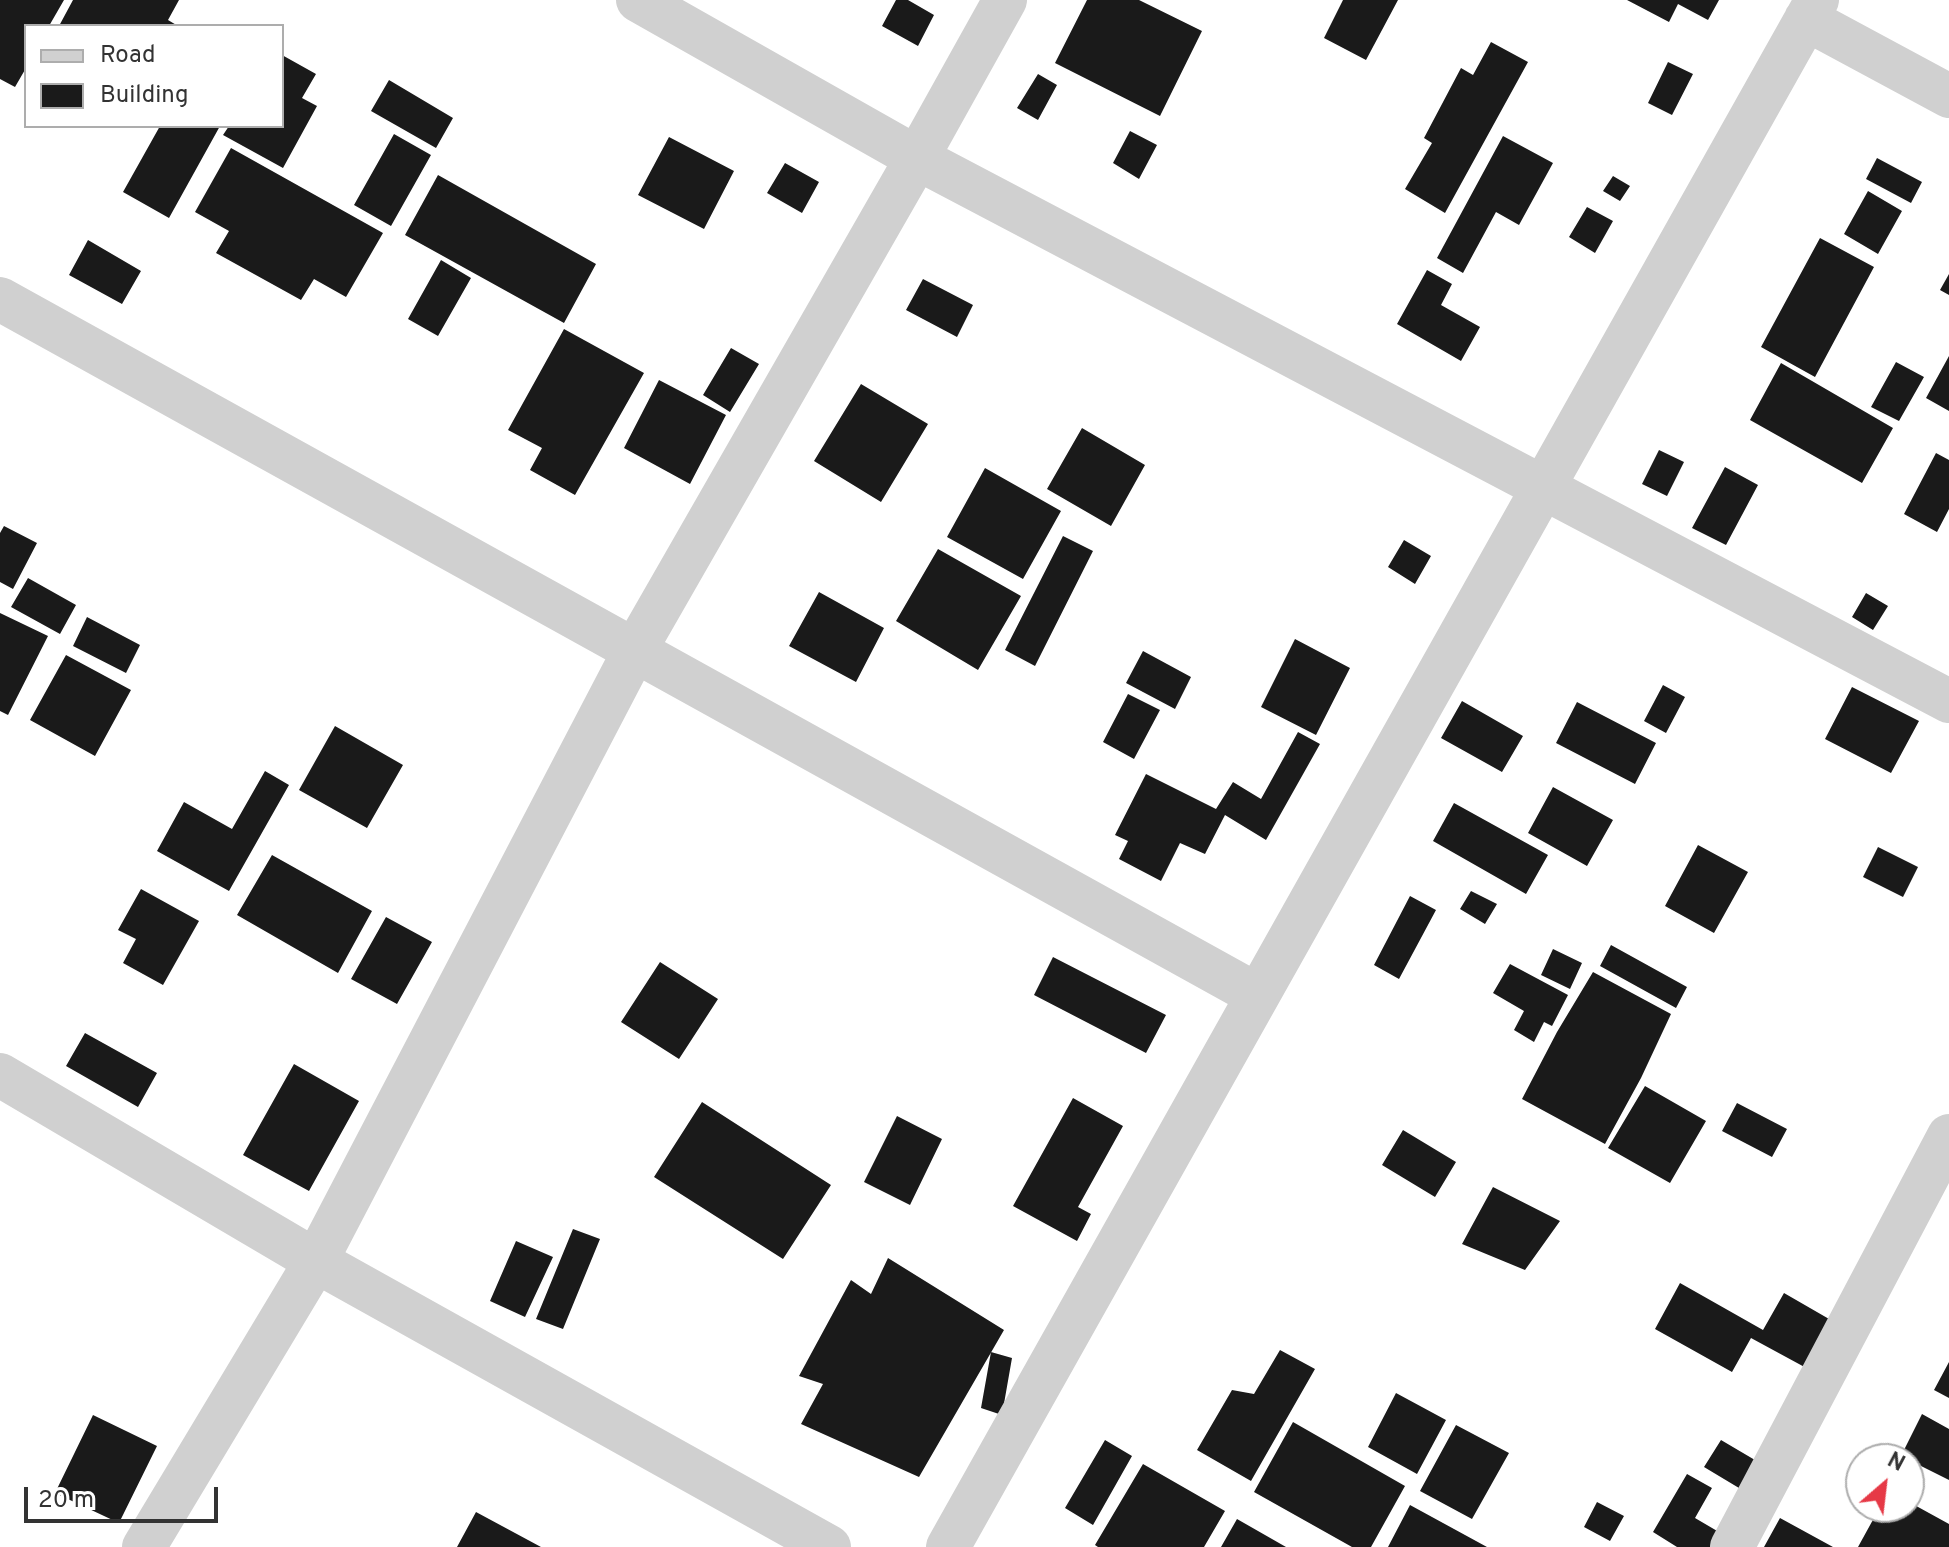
<!DOCTYPE html>
<style>
body{margin:0}
#map{position:relative;width:1949px;height:1547px;overflow:hidden;background:#fff;font-family:Overpass,sans-serif}
canvas{display:block}
.legend{position:absolute;left:24px;top:24px;width:260px;height:104px;box-sizing:border-box;background:#fff;border:2px solid #adadad;margin:0;padding:10px 14px;list-style:none;font-size:24px;color:#333}
.legend li{display:flex;align-items:center;gap:16px;height:40px}
.legend b{width:40px;border:2px solid #adadad}
.north{position:absolute;left:1845px;top:1443px;width:80px;height:80px;box-sizing:border-box;background:#fff;border:2px solid #adadad;border-radius:50%;rotate:28deg;font-size:22px;font-weight:700;line-height:32px;text-align:center;color:#333}
.north::after{content:'';display:block;margin:auto;width:28px;height:36px;background:#e63946;clip-path:polygon(50% 0,100% 100%,50% 72%,0 100%)}
.scale{position:absolute;left:24px;top:1487px;width:194px;height:36px;box-sizing:border-box;border:4px solid #333;border-top:0;padding-left:10px;font-size:24px;line-height:28px;white-space:nowrap;color:#333;-webkit-text-stroke:6px #fff;paint-order:stroke}
</style>
<div id="map">
<canvas width="1949" height="1547"></canvas>
<ul class="legend">
<li><b style="height:10px;background:#d0d0d0"></b>Road</li>
<li><b style="height:22px;background:#1a1a1a"></b>Building</li>
</ul>
<div class="north">N</div>
<div class="scale">20 m</div>
</div>
<script>
const context = document.querySelector('canvas').getContext('2d');
context.lineJoin = 'round';
function fill(path, color) {
  context.fillStyle = color;
  context.fill(path, 'evenodd');
}
function shape(rows) {
  const path = new Path2D();
  for (const r of rows) {
    path.moveTo(r[0], r[1]);
    for (let i = 2; i < r.length; i += 2) path.lineTo(r[i], r[i + 1]);
  }
  return path;
}
function stroke(path, color, width, dash) {
  context.strokeStyle = color;
  context.lineWidth = width;
  context.lineCap = dash ? 'butt' : 'round';
  context.setLineDash(dash || []);
  context.stroke(path);
}
fill(shape([
 [0,0,64,0,49,26,26,26,26,68,15,87,0,79],
 [73,0,179,0,168,20,178,26,59,26],
 [896,0,908,0,934,15,918,46,882,26],
 [1087,0,1139,0,1202,31,1160,116,1055,63],
 [1343,0,1398,0,1366,60,1324,38],
 [1627,0,1719,0,1708,20,1678,4,1669,22],
 [1491,42,1528,62,1445,213,1405,189,1432,143,1424,138,1461,68,1473,75],
 [282,55,316,74,302,98,317,106,283,168,223,135,229,126,282,126],
 [1668,62,1693,74,1672,115,1648,103],
 [1038,74,1057,85,1038,120,1017,108],
 [389,80,453,118,436,148,371,111],
 [160,126,220,126,169,218,123,192],
 [1130,131,1157,145,1139,179,1113,163],
 [394,134,431,155,391,226,354,205],
 [1503,136,1553,163,1519,225,1496,212,1463,273,1437,258],
 [669,137,734,171,704,229,638,195],
 [231,148,383,233,346,297,314,279,301,300,216,253,229,231,195,212],
 [1877,158,1922,182,1911,203,1866,179],
 [785,163,819,182,802,213,767,193],
 [438,175,596,264,564,323,405,235],
 [1613,176,1630,186,1620,201,1603,191],
 [1868,191,1902,211,1878,254,1844,234],
 [1587,207,1613,221,1595,253,1569,237],
 [1820,238,1874,267,1815,377,1761,347],
 [88,240,141,271,122,304,69,275],
 [441,260,471,278,438,336,408,319],
 [1427,270,1452,284,1441,305,1480,327,1461,361,1397,324],
 [1949,274,1949,295,1940,290],
 [923,279,973,305,957,337,906,310],
 [564,329,644,373,575,495,530,470,542,448,508,430],
 [731,348,759,364,730,412,703,395],
 [1949,356,1949,411,1926,398],
 [1896,362,1924,377,1899,421,1871,407],
 [1781,363,1893,428,1862,483,1750,420],
 [659,380,726,415,690,484,624,448],
 [861,384,928,424,881,502,814,461],
 [1082,428,1145,465,1111,526,1047,489],
 [1659,450,1684,462,1667,496,1642,484],
 [1936,453,1949,460,1949,509,1937,532,1904,514],
 [1725,467,1758,485,1726,545,1692,528],
 [985,468,1061,511,1023,579,947,537],
 [4,526,37,543,13,589,0,582,0,533],
 [1063,536,1093,551,1035,666,1005,650],
 [1404,540,1431,556,1415,584,1388,567],
 [938,549,1021,596,978,670,896,621],
 [28,578,76,605,60,634,11,607],
 [819,592,884,628,856,682,789,646],
 [1866,593,1888,606,1873,630,1852,617],
 [0,613,48,636,8,715,0,711],
 [87,617,140,645,126,673,73,646],
 [1295,639,1350,668,1316,735,1261,707],
 [1143,651,1191,677,1175,709,1126,683],
 [66,655,131,690,95,756,30,720],
 [1663,685,1685,697,1666,733,1644,721],
 [1852,687,1919,721,1891,773,1825,739],
 [1128,694,1160,710,1134,759,1103,742],
 [1462,701,1523,736,1502,772,1441,738],
 [1577,702,1656,743,1635,784,1556,743],
 [335,726,403,765,367,828,299,790],
 [1298,732,1320,744,1266,840,1225,815,1205,854,1180,843,1161,881,1119,859,1128,841,1115,835,1146,774,1216,809,1233,782,1261,799],
 [265,771,289,785,229,891,157,851,184,802,232,829],
 [1553,787,1613,820,1587,866,1528,833],
 [1454,803,1548,855,1526,894,1433,841],
 [1698,845,1748,872,1714,933,1665,906],
 [1878,847,1918,867,1903,897,1863,877],
 [272,855,372,911,338,973,237,915],
 [141,889,199,921,163,985,123,963,136,939,118,930],
 [1471,891,1497,904,1485,924,1460,909],
 [1410,896,1436,910,1399,979,1374,965],
 [386,917,432,942,397,1004,351,979],
 [1611,945,1687,987,1676,1008,1600,966],
 [1553,949,1582,963,1570,989,1541,975],
 [1053,957,1166,1015,1146,1053,1034,995],
 [660,962,718,999,679,1059,621,1022],
 [1510,964,1568,995,1552,1026,1544,1022,1534,1042,1514,1030,1524,1011,1493,993],
 [1593,972,1671,1014,1641,1078,1605,1144,1522,1099,1557,1032],
 [85,1033,157,1073,138,1107,66,1066],
 [294,1064,359,1101,309,1191,243,1155],
 [1645,1086,1706,1121,1670,1183,1608,1148],
 [1073,1098,1123,1126,1078,1207,1091,1214,1077,1241,1013,1206],
 [702,1102,831,1185,783,1259,654,1177],
 [1737,1103,1787,1129,1772,1157,1722,1131],
 [897,1116,942,1139,910,1205,864,1182],
 [1403,1130,1456,1162,1435,1197,1382,1165],
 [1493,1187,1560,1221,1525,1270,1462,1244],
 [573,1229,600,1239,563,1329,536,1319],
 [516,1241,553,1257,525,1317,490,1301],
 [888,1258,1004,1330,919,1477,801,1424,823,1384,799,1376,851,1280,871,1294],
 [1680,1283,1763,1330,1784,1293,1836,1323,1810,1370,1751,1338,1732,1372,1655,1329],
 [1280,1350,1315,1369,1251,1481,1197,1450,1232,1390,1254,1394],
 [991,1352,1012,1358,1002,1415,981,1408],
 [1949,1362,1949,1398,1934,1390],
 [1396,1393,1446,1420,1417,1474,1368,1447],
 [1922,1414,1949,1429,1949,1480,1901,1456],
 [93,1415,157,1446,119,1523,55,1493],
 [1293,1422,1405,1486,1371,1547,1352,1547,1254,1492],
 [1456,1425,1509,1453,1472,1519,1420,1491],
 [1105,1440,1132,1456,1093,1525,1065,1508],
 [1721,1440,1760,1463,1744,1491,1704,1467],
 [1143,1464,1225,1511,1204,1547,1098,1547,1095,1545],
 [1687,1474,1712,1488,1695,1518,1724,1535,1716,1547,1677,1547,1653,1532],
 [1597,1502,1624,1516,1610,1541,1584,1527],
 [1909,1502,1949,1524,1949,1547,1858,1547,1880,1507,1909,1507],
 [1410,1505,1487,1547,1388,1547],
 [476,1512,541,1547,457,1547],
 [1780,1518,1833,1547,1764,1547],
 [1237,1519,1286,1547,1221,1547]
]), '#1a1a1a');
stroke(shape([
 [638,0,917,158,1949,701],
 [1806,19,1949,96],
 [0,299,1257,995],
 [0,1075,316,1261,829,1547],
 [144,1547,316,1261,635,650,917,158,1005,0],
 [948,1547,1817,0],
 [1732,1547,1949,1136]
]), '#d0d0d0', 44);
</script>
